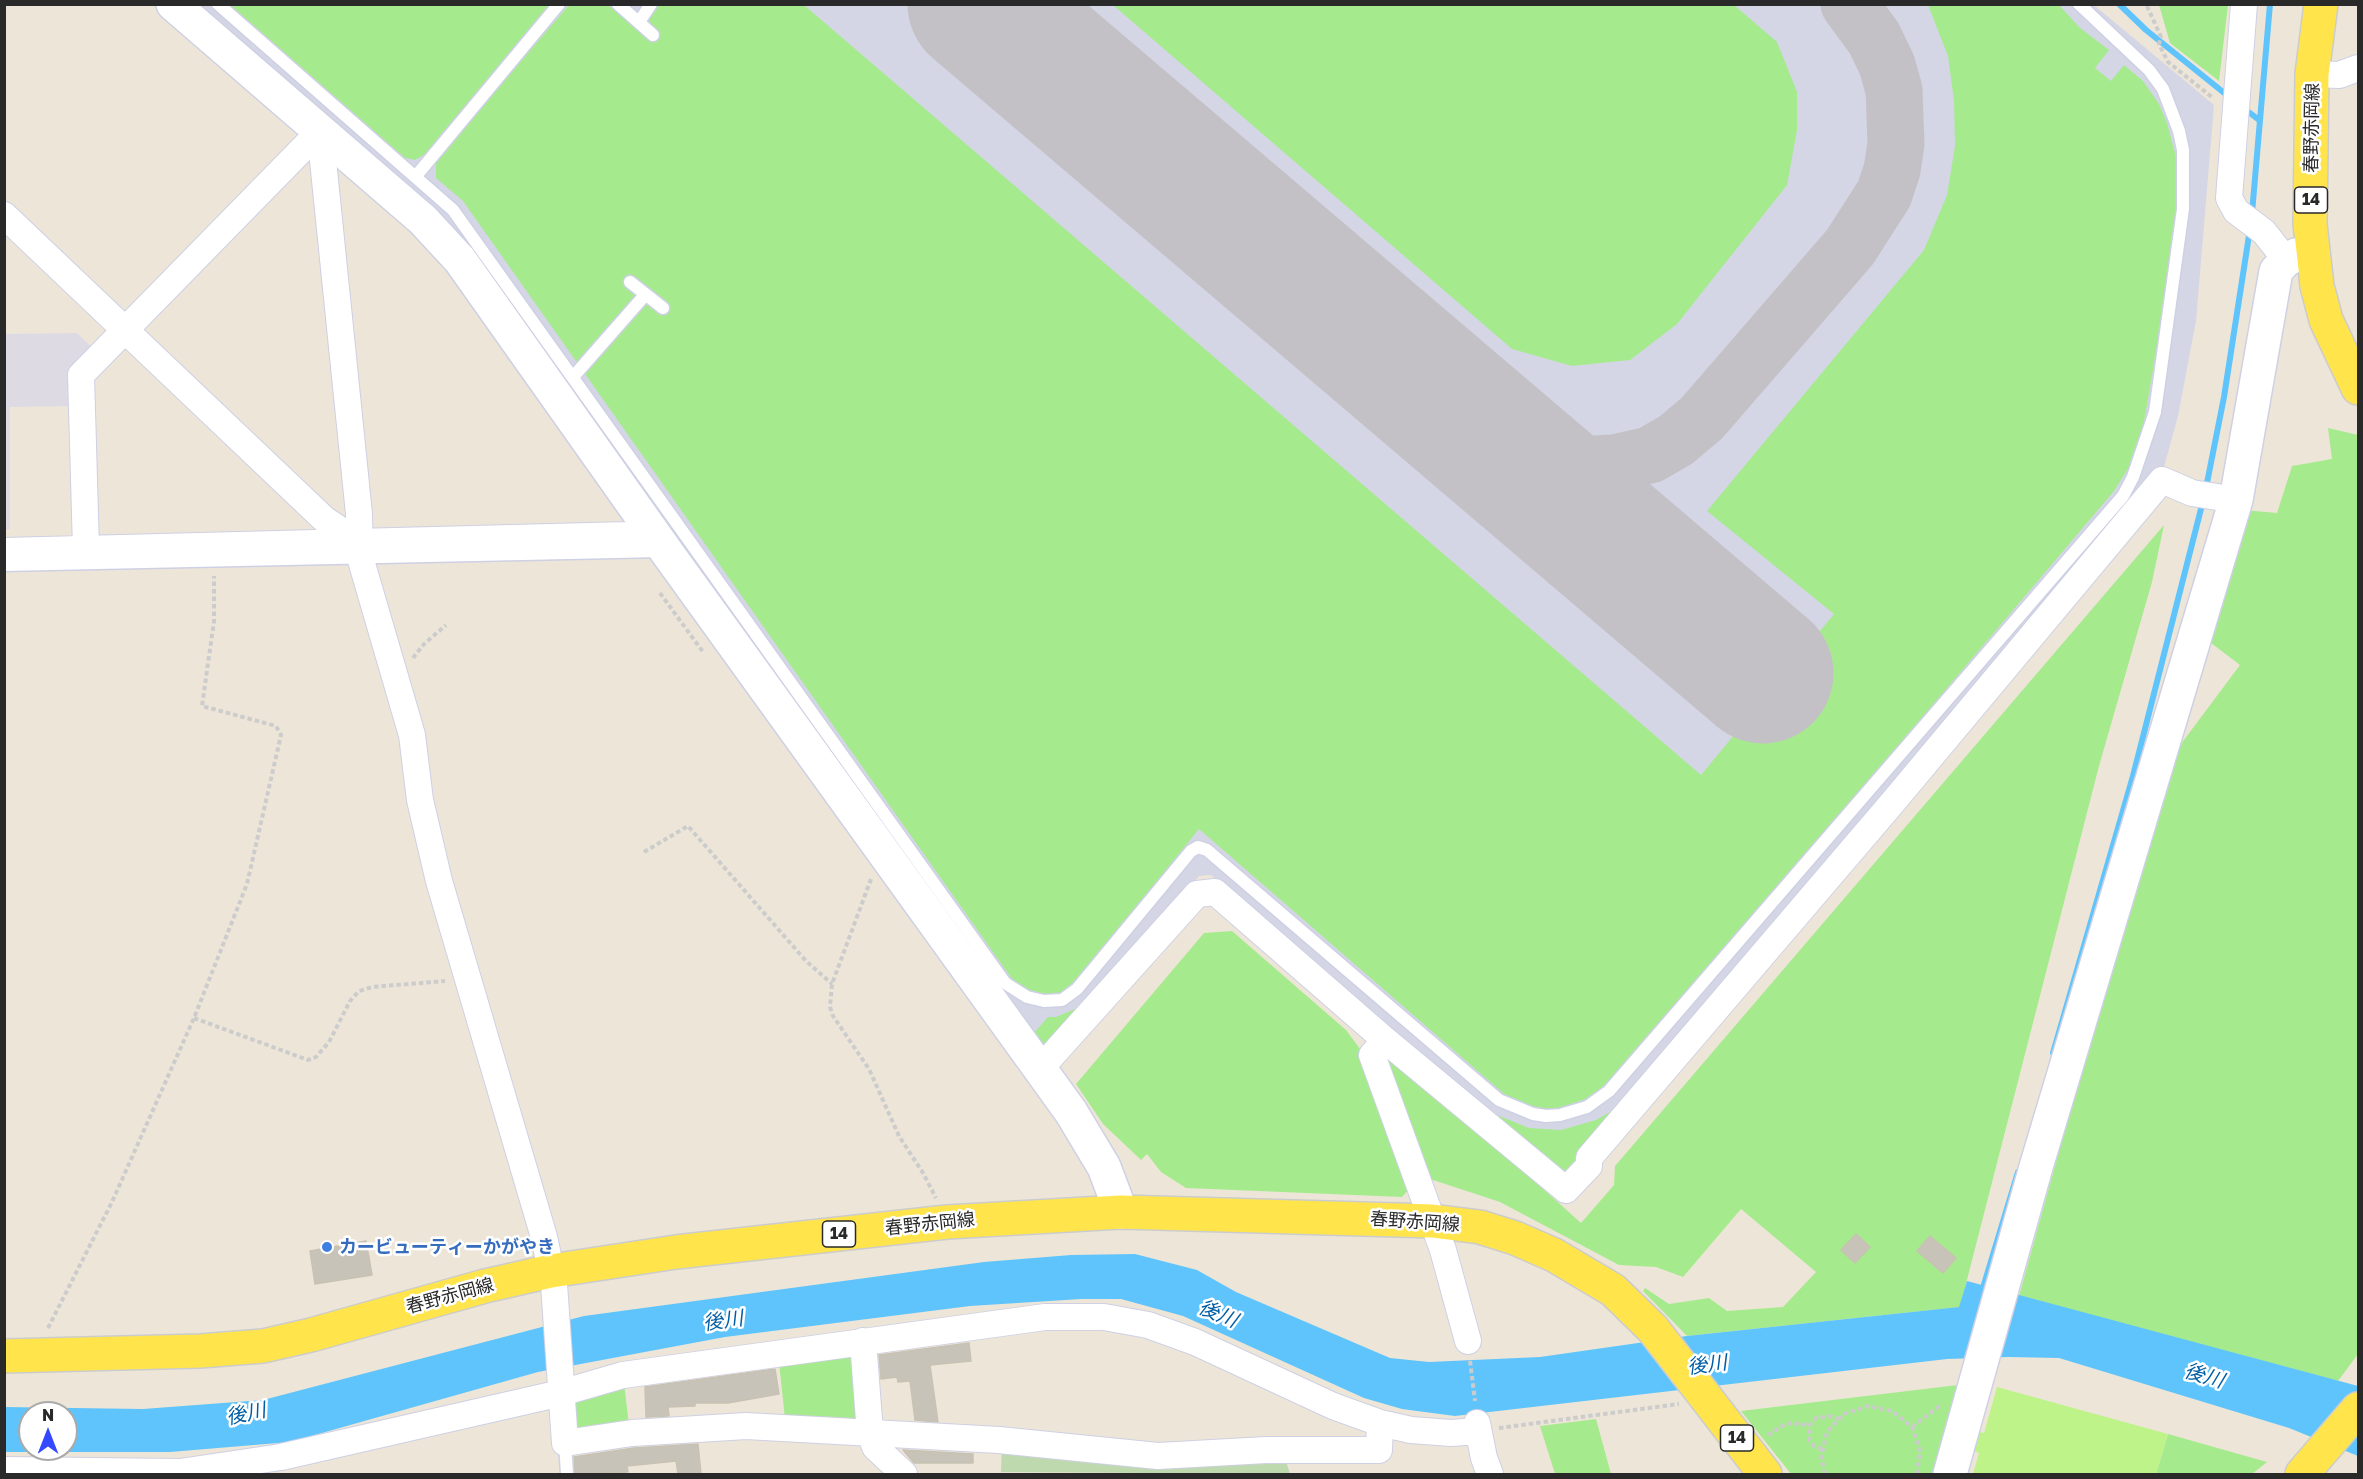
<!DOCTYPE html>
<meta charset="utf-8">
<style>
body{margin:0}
#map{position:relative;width:2363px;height:1479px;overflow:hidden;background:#ede6d8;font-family:"Golos Text",sans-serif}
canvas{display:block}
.frame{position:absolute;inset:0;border:6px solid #292929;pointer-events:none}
.north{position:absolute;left:18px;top:1401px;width:60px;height:60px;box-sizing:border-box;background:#fff;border:2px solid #a9a9a9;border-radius:50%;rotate:0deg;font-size:16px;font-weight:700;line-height:24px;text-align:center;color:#292929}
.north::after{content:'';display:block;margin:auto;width:21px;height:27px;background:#3348ff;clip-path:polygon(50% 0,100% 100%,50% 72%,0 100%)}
</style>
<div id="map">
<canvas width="2363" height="1479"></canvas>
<div class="frame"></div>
<div class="north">N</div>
</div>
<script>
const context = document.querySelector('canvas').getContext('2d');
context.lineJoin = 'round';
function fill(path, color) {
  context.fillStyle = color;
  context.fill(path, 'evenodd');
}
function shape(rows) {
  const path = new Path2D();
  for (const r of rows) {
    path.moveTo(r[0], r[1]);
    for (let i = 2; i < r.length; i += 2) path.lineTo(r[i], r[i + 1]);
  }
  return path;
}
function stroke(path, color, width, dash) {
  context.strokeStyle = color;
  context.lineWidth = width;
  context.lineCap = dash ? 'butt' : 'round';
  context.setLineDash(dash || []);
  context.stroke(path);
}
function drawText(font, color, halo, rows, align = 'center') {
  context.font = font + ' "Golos Text","Noto Sans JP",sans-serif';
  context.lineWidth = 5;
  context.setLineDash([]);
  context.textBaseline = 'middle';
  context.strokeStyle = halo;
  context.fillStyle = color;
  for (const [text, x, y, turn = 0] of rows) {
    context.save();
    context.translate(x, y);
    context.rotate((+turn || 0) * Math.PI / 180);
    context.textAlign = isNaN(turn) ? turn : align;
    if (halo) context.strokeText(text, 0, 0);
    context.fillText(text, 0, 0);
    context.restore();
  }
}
fill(shape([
 [77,333,98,353,78,406,10,407,10,529,5,530,4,334]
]), '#dedae4');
fill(shape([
 [195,5,2094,5,2214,105,2196,321,2178,416,2164,467,1562,1179,1211,875,1199,876,1046,1052,445,222,410,187]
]), '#d4d6e5');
fill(shape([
 [222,5,553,5,427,153,415,160,401,157],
 [569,5,608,5,653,42,659,34,647,19,659,5,804,5,1701,775,1834,614,1707,511,1924,250,1947,195,1955,146,1954,101,1948,56,1928,5,2059,5,2080,28,2109,50,2095,68,2111,81,2124,65,2143,81,2159,104,2167,123,2178,164,2178,223,2142,434,2136,456,2114,491,1614,1081,1589,1098,1559,1108,1543,1109,1511,1100,1199,829,1073,985,1060,994,1043,998,1028,993,1012,979,463,201,436,178,436,160],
 [1113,5,1734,5,1777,42,1797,92,1797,130,1787,185,1677,324,1630,360,1572,366,1512,349],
 [2159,5,2228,5,2219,81,2170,43],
 [2328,428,2358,435,2358,1354,2338,1381,2019,1296,2166,764,2240,665,2207,640,2244,510,2277,513,2292,466,2332,459],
 [2164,525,2152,582,2099,766,1960,1307,1687,1336,1643,1291,1645,1288,1669,1304,1709,1298,1727,1311,1783,1307,1816,1272,1741,1209,1683,1277,1656,1267,1619,1265,1500,1202,1430,1179,1381,1064,1392,1053,1581,1223,1614,1185,1615,1166],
 [1232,931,1346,1030,1366,1057,1410,1188,1402,1197,1186,1188,1161,1172,1147,1154,1141,1160,1103,1124,1076,1084,1204,933],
 [1089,1003,1046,1052,1027,1041,1048,1017,1056,1017],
 [1627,1102,1562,1179,1477,1107,1529,1128,1561,1130,1596,1120],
 [863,1341,870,1433,786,1428,778,1353],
 [623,1375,630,1433,565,1443,561,1393],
 [1966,1384,1936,1474,1791,1474,1741,1411],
 [1596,1419,1611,1474,1555,1474,1540,1426],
 [2168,1434,2267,1462,2252,1474,2156,1474]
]), '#a6ea8e');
fill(shape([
 [1002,1444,1284,1455,1290,1474,1001,1472]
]), '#bfd9ae');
fill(shape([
 [1997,1387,2168,1434,2156,1474,1973,1474,1979,1453,1973,1451,1979,1432,1984,1433]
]), '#bdf388');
fill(shape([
 [1135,1254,1197,1270,1236,1292,1390,1358,1429,1362,1540,1357,1687,1336,1959,1307,1967,1281,2358,1386,2358,1456,2289,1428,2059,1358,2009,1357,1947,1359,1455,1416,1402,1409,1364,1398,1183,1316,1121,1299,1081,1299,970,1306,725,1337,538,1372,290,1442,170,1452,5,1452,4,1407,143,1409,263,1400,584,1316,984,1262,1071,1255],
 [30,1413,66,1413,66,1449,30,1449]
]), '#5fc4fc');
stroke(shape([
 [2119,4,2146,30,2228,96],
 [2250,113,2259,120],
 [2252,213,2270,4],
 [2206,488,2224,397,2250,229],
 [2053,1053,2133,776,2203,501],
 [1982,1291,2018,1172]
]), '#5fc4fc', 6);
stroke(shape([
 [1472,425,1491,446,1516,454,1577,465,1613,463,1650,455,1676,440,1702,418,1850,247,1884,194,1892,170,1896,144,1894,90,1887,65,1874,38,1849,4]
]), '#c4c1c6', 57);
stroke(shape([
 [978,4,1763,673]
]), '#c4c1c6', 141);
const building = shape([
 [1856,1234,1870,1247,1855,1263,1841,1250,1856,1234],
 [1930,1236,1956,1258,1943,1273,1917,1251,1930,1236],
 [366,1241,372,1275,315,1284,310,1251,366,1241],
 [969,1343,971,1361,930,1365,938,1422,915,1420,910,1381,898,1382,897,1377,881,1379,879,1355,969,1343],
 [775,1369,779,1394,728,1403,695,1403,695,1406,668,1407,669,1416,646,1417,645,1387,775,1369],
 [698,1444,701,1474,678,1474,676,1461,627,1466,628,1472,575,1474,574,1457,634,1448,698,1444],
 [903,1450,973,1454,973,1463,914,1463,903,1450]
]);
fill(building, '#c8c3b8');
stroke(building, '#c8c2b2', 1.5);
const lane = shape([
 [218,4,453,210,1005,983,1027,997,1044,1001,1062,1000,1077,989,1191,851,1198,847,1207,850,1499,1100,1533,1114,1546,1116,1560,1115,1587,1107,1609,1091,2123,496,2133,477,2155,412,2183,209,2183,150,2179,131,2163,89,2149,70,2079,4],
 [618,4,653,35],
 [639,22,651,4],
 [416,176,559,4],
 [630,282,663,308],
 [573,377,645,295],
 [4,565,663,551],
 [565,1443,567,1474]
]);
const street = shape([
 [2244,4,2229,198,2236,211,2264,232,2286,260],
 [2312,74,2339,75,2358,68],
 [320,131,359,514,360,557,412,735,420,800,439,881,544,1237,554,1284,565,1443,632,1433,746,1426,999,1440,1158,1456,1266,1450,1379,1450,1380,1423],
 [4,215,324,519,359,542],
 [86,549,81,375,320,131],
 [4,551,629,535,642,534,650,528],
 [1385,1040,1372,1055,1443,1250,1468,1341],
 [1039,1070,1197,894,1215,892,1385,1040,1566,1190,1589,1166,1589,1158,1893,802,2162,480,2192,493,2236,500],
 [863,1341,870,1433,875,1447,904,1474],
 [1477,1423,1484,1458,1490,1474],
 [4,1470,180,1472,281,1457,561,1393,623,1375,1045,1317,1104,1317,1148,1325,1195,1342,1333,1406,1380,1423,1411,1430,1451,1433,1478,1431]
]);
const secondary = shape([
 [173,4,423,220,460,260,666,551,1071,1112,1104,1167,1121,1212],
 [1950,1474,2036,1167,2236,500,2276,271,2286,260,2296,255,2313,253]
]);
const primary = shape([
 [2321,4,2312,74,2310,224,2317,286,2326,320,2358,388],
 [4,1356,200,1351,263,1346,311,1335,485,1286,551,1271,676,1252,947,1222,1121,1212,1432,1221,1480,1227,1515,1238,1554,1255,1613,1290,1653,1329,1765,1474],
 [2302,1474,2358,1409]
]);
stroke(lane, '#ced0e4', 15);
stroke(street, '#ced0e4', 28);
stroke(secondary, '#ced0e4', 36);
stroke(primary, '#ccc', 36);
stroke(shape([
 [2147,6,2161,37,2159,44,2168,62,2213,98],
 [660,593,703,652],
 [413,658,424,644,446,625],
 [644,852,688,826,806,961,832,984],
 [871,879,832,984,830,1007,833,1016,869,1069,899,1136,923,1173,936,1198],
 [194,1018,308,1060,316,1057,329,1042,350,1001,359,991,372,987,445,981],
 [48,1328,112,1202,194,1018,247,884,281,735,276,726,202,706,214,621,214,576],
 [1470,1361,1475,1401],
 [1912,1427,1942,1404],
 [1499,1428,1679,1404],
 [1768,1435,1787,1423,1810,1425],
 [1822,1449,1814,1446,1809,1440,1810,1425,1816,1418,1831,1416,1838,1419],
 [1825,1474,1821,1457,1827,1432,1844,1414,1868,1406,1892,1411,1912,1427,1920,1451,1917,1474]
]), '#ccc', 4, [4.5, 3]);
stroke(lane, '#fff', 12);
stroke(street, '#fff', 26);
stroke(secondary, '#fff', 33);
stroke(primary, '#ffe54b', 33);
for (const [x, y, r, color] of [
 [327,1247,6,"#3f7fe0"]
]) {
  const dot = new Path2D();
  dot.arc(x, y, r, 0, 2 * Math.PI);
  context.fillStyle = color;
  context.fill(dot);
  stroke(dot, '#fff', 2);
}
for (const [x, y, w] of [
 [2311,200,33],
 [839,1234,33],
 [1737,1438,33]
]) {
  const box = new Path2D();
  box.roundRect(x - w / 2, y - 13, w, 26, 4.5);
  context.fillStyle = '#fff';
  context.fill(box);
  stroke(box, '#292929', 1.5);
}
drawText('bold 16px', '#292929', null, [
 ["14",2311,200],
 ["14",839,1234],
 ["14",1737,1438]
]);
drawText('18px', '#292929', '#fff', [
 ["春野赤岡線",2312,128,-89],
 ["春野赤岡線",1415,1222,4],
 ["春野赤岡線",930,1224,-6],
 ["春野赤岡線",450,1296,-15]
]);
drawText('bold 18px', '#366cbe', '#fff', [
 ["カービューティーかがやき",339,1247]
], 'left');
drawText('italic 20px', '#005ea5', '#fff', [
 ["後川",1218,1314,23],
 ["後川",723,1321,-8],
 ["後川",1707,1365,-7],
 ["後川",2204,1376,17],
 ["後川",246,1414,-12]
]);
</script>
